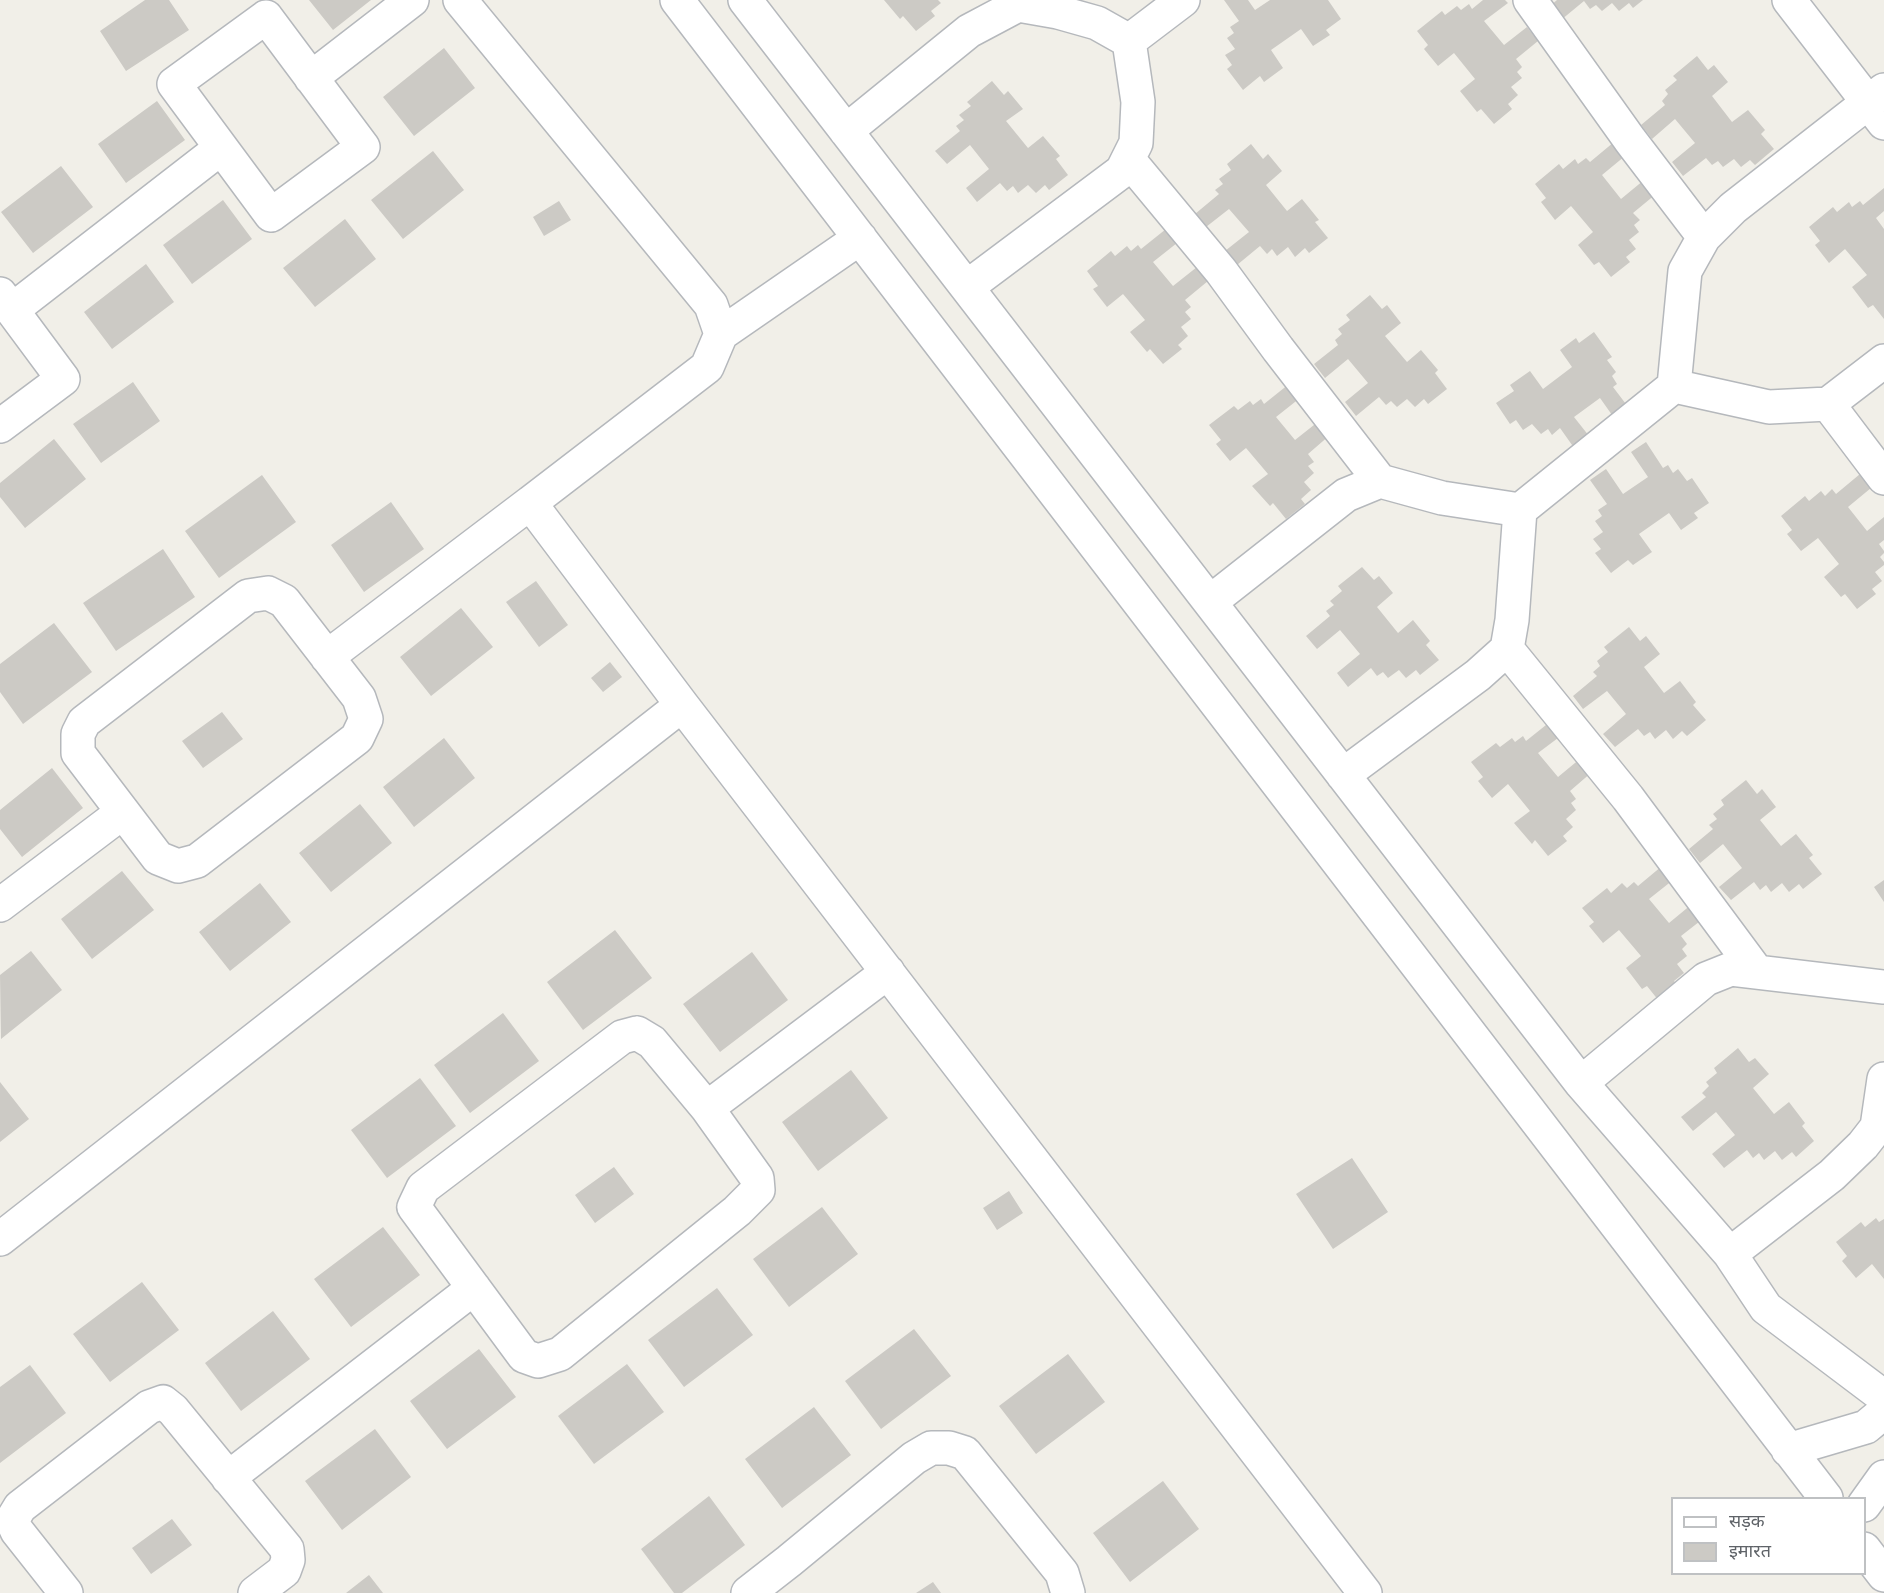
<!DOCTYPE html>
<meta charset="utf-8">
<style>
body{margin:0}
#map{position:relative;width:1884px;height:1593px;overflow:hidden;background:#f1efe8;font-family:Overpass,"Noto Sans Devanagari",sans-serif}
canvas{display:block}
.legend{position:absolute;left:1671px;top:1497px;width:195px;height:78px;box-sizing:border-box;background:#fff;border:2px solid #bfc1c3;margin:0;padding:8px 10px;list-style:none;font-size:18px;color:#5f6368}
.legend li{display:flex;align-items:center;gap:12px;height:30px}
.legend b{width:30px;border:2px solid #bfc1c3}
</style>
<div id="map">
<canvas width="1884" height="1593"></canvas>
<ul class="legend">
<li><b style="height:8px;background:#fff"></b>सड़क</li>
<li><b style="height:16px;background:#cccac5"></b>इमारत</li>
</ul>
</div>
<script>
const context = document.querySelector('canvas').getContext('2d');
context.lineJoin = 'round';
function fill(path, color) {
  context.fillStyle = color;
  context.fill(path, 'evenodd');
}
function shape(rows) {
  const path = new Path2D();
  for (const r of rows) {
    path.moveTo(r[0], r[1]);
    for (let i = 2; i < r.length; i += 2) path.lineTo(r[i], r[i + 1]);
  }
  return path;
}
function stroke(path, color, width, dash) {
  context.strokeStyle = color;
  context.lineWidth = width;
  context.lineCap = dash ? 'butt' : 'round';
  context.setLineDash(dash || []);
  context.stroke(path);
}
fill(shape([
 [145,0,169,0,189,30,126,71,100,31],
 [309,0,371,0,333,30],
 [884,0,938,0,941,3,931,11,935,16,916,31,903,16,900,19],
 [1224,0,1248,0,1255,10,1270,0,1328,0,1341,19,1326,30,1330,35,1313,46,1301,29,1271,50,1283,68,1264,82,1260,76,1243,90,1227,69,1232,65,1225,55,1235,49,1227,38,1234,33,1230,27,1239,21],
 [1483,0,1505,0,1508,3,1484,21,1504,45,1527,27,1538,41,1516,59,1522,67,1517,72,1522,78,1511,87,1518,95,1508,104,1512,109,1494,124,1481,109,1477,112,1460,91,1475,79,1454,53,1438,66,1424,49,1428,45,1417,31,1442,11,1445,15,1457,6,1461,10,1469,4,1472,9],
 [1557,0,1643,0,1633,8,1629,3,1619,11,1612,3,1602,11,1596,5,1590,9,1584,1,1561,20,1550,6],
 [444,48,475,88,414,136,383,97],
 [1697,56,1708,70,1714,65,1728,82,1712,96,1732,122,1748,110,1765,130,1761,134,1774,149,1755,165,1750,160,1741,167,1734,159,1723,167,1718,161,1712,165,1706,158,1683,176,1672,162,1695,143,1675,119,1652,139,1641,125,1665,105,1662,101,1668,94,1665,90,1677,80,1673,76],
 [992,81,1004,95,1008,91,1023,109,1006,121,1028,148,1043,136,1060,156,1056,159,1068,175,1049,190,1045,185,1036,193,1028,185,1018,193,1013,186,1007,191,1000,183,977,202,966,188,989,169,970,145,947,164,935,151,960,131,956,126,964,120,959,115,971,106,967,102],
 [157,101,185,140,126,183,98,144],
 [1614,142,1625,156,1602,175,1621,199,1644,180,1656,194,1633,213,1640,220,1634,225,1639,232,1629,240,1636,249,1626,257,1630,262,1611,277,1599,262,1594,265,1578,245,1593,232,1571,206,1555,220,1541,202,1546,198,1535,184,1559,164,1563,169,1575,159,1578,164,1586,158,1590,162],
 [1251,144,1263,159,1268,154,1282,171,1266,185,1287,211,1302,199,1319,220,1315,222,1328,238,1309,253,1305,248,1295,257,1288,247,1277,256,1272,249,1267,254,1260,246,1237,265,1225,251,1249,232,1229,209,1206,227,1195,214,1219,194,1215,190,1223,184,1219,179,1231,170,1227,164],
 [433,151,464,190,403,239,371,200],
 [61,166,93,207,33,253,1,212],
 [1884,188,1884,211,1876,218,1884,229,1884,319,1873,305,1868,308,1852,287,1867,275,1845,249,1829,263,1815,245,1820,241,1809,227,1833,207,1837,212,1849,202,1852,207,1860,201,1863,205],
 [223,200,252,239,192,284,163,245],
 [559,201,571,220,544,236,533,217],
 [345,219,376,259,315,307,283,268],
 [1166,229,1177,243,1153,262,1173,286,1197,267,1208,281,1185,300,1191,307,1185,312,1191,319,1181,327,1188,336,1178,345,1182,349,1163,364,1150,349,1147,352,1130,332,1145,320,1123,294,1107,307,1093,289,1098,286,1087,271,1111,251,1115,256,1127,246,1131,251,1138,245,1141,249],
 [146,264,174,302,112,349,84,312],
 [1370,295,1382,309,1387,305,1401,323,1385,336,1407,362,1421,350,1438,370,1435,373,1447,389,1428,404,1424,399,1415,407,1407,399,1397,407,1391,401,1386,405,1379,397,1356,416,1345,402,1368,383,1348,359,1325,378,1314,364,1338,345,1335,340,1342,334,1338,329,1350,320,1346,315],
 [1594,332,1612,357,1607,360,1616,372,1612,376,1617,384,1613,387,1632,412,1617,422,1600,398,1574,417,1593,441,1577,452,1560,428,1552,435,1548,429,1541,434,1532,424,1523,430,1516,420,1510,424,1496,403,1514,391,1510,385,1530,371,1543,389,1572,367,1560,350,1576,338,1579,343],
 [133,382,160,421,101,463,73,424],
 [1289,384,1300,398,1276,417,1295,440,1319,421,1330,435,1308,454,1314,462,1308,466,1314,473,1304,482,1311,490,1301,499,1305,504,1286,519,1273,503,1270,506,1252,486,1268,474,1246,448,1230,461,1216,444,1221,440,1209,425,1234,406,1238,410,1250,401,1253,405,1261,399,1264,404],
 [54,439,86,479,25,528,0,497,0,483],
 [1646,442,1663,468,1668,465,1673,473,1678,469,1687,481,1692,478,1709,503,1694,513,1698,518,1681,530,1669,513,1639,534,1652,552,1633,565,1628,560,1611,573,1595,553,1601,549,1593,539,1603,532,1595,521,1602,516,1598,510,1607,504,1590,480,1606,469,1623,494,1648,477,1631,452],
 [1860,474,1871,488,1848,507,1867,531,1884,517,1884,540,1879,544,1884,551,1884,553,1880,557,1884,562,1884,565,1875,572,1882,581,1872,589,1876,594,1857,609,1845,594,1841,597,1824,577,1839,564,1818,538,1801,551,1787,534,1792,530,1781,516,1805,496,1809,501,1821,491,1825,496,1832,489,1836,494],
 [262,475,296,522,219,578,185,531],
 [391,502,424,549,364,592,331,545],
 [163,549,195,597,116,651,83,603],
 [1362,567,1374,580,1379,576,1393,593,1377,607,1398,633,1413,620,1430,641,1426,645,1439,660,1420,675,1416,670,1406,678,1399,670,1388,678,1383,672,1377,676,1371,668,1348,687,1337,673,1360,654,1340,630,1317,649,1306,636,1330,616,1326,611,1334,605,1330,601,1342,591,1338,586],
 [536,581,568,625,539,647,506,602],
 [461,608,493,647,431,696,400,657],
 [54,623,92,672,23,724,0,692,0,664],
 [1629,627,1640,641,1646,636,1660,654,1644,667,1664,693,1680,681,1696,702,1693,705,1706,720,1687,736,1682,731,1673,739,1666,730,1655,739,1650,732,1644,736,1638,729,1615,747,1603,734,1626,714,1607,691,1583,709,1573,696,1597,676,1593,672,1600,666,1597,661,1608,652,1604,647],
 [610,662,622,677,603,692,591,678],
 [222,712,243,739,203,768,182,741],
 [1551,721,1562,735,1538,753,1558,777,1581,758,1592,772,1570,791,1576,799,1571,803,1576,810,1566,819,1573,827,1563,836,1567,841,1548,856,1535,840,1532,844,1514,823,1530,811,1508,784,1492,798,1478,781,1483,777,1471,762,1496,743,1500,747,1512,738,1515,742,1523,736,1526,741],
 [444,738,475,778,414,827,383,787],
 [52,768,83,808,22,857,0,829,0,810],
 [1746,780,1757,794,1762,789,1776,807,1760,820,1781,846,1796,834,1813,855,1809,858,1822,874,1803,889,1799,884,1789,892,1782,883,1771,892,1766,885,1760,890,1754,882,1731,900,1719,887,1742,868,1723,844,1700,863,1689,849,1713,829,1709,825,1717,819,1713,814,1724,805,1721,800],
 [360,804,392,843,331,892,299,853],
 [1662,866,1673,880,1649,899,1669,923,1692,904,1704,918,1681,936,1687,944,1682,949,1687,956,1677,964,1684,973,1674,981,1678,986,1659,1001,1647,986,1642,989,1626,968,1641,956,1619,930,1603,943,1589,926,1594,922,1582,908,1607,888,1611,893,1622,883,1627,888,1634,882,1638,886],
 [122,871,154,910,92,959,61,919],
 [1884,880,1884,902,1874,887],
 [260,883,291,922,230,971,199,932],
 [615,930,652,978,583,1030,547,982],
 [31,951,62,990,1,1039,0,975],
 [752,952,788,1000,720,1052,683,1004],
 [503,1013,539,1061,470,1113,434,1065],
 [1738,1048,1749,1062,1755,1058,1769,1074,1753,1088,1774,1114,1789,1102,1805,1123,1802,1126,1814,1141,1796,1157,1792,1152,1782,1160,1775,1151,1764,1160,1759,1153,1753,1158,1747,1150,1724,1168,1712,1154,1735,1135,1716,1112,1693,1131,1681,1117,1706,1097,1702,1093,1709,1086,1706,1082,1717,1073,1714,1068],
 [851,1070,888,1118,818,1171,782,1122],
 [420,1078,456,1126,387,1178,351,1130],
 [0,1082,29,1119,0,1142],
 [1352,1158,1388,1212,1333,1249,1296,1194],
 [614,1167,634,1194,595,1223,575,1195],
 [1009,1191,1023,1213,997,1230,983,1208],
 [822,1207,858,1254,789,1307,753,1259],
 [1876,1218,1879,1222,1884,1219,1884,1279,1872,1264,1856,1278,1842,1261,1847,1256,1836,1242,1861,1222,1865,1227],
 [383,1227,420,1275,351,1327,314,1279],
 [142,1282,179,1330,110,1382,73,1334],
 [717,1288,753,1335,684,1387,648,1340],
 [273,1311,310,1359,241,1411,205,1363],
 [914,1329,951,1376,881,1429,845,1381],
 [479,1349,516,1397,447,1449,410,1401],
 [1068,1354,1105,1402,1036,1454,999,1406],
 [627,1364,664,1412,594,1464,558,1416],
 [30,1365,66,1413,0,1463,0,1387],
 [814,1407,851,1455,782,1508,745,1459],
 [375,1429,411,1477,342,1530,305,1481],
 [1163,1481,1199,1529,1130,1582,1093,1533],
 [709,1496,745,1545,682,1593,674,1593,641,1549],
 [172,1519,192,1545,151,1574,132,1548],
 [369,1575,383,1593,346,1593],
 [933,1582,941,1593,916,1593]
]), '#cccac5');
const minor = shape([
 [460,0,711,305,721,334,707,367,530,503,682,705,1365,1593],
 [677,0,1826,1498],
 [745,0,1581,1083,1730,1254,1766,1308,1884,1397],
 [1530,0,1630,140,1704,237],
 [1789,0,1884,123],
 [266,17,363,147,271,215,174,84,266,17],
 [311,78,412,0],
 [846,131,969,31,1018,5,1058,12,1097,23,1129,41,1183,0],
 [1128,159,1221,271,1278,349,1380,481],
 [967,287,1122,171,1136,143,1138,102,1129,41],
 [0,294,63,379,0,426],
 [12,310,221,148],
 [721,334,860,238],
 [1674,386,1769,407,1828,404,1884,361],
 [1828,404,1884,478],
 [268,593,284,601,359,698,366,719,357,738,197,861,178,866,158,858,78,753,78,734,84,722,248,596,268,593],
 [1210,602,1346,495,1380,481,1442,498,1520,510,1674,386,1685,271,1704,237,1733,208,1884,90],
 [1507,649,1628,798,1757,972],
 [327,657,530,503],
 [1343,775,1478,675,1507,649,1512,620,1520,510],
 [0,905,123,812],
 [637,1033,652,1042,707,1108,757,1178,758,1190,737,1211,560,1354,538,1361,524,1356,414,1207,423,1188,622,1037,637,1033],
 [1581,1083,1706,979,1731,969,1884,987],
 [707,1108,888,972],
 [0,1239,682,705],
 [1730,1254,1832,1175,1863,1145,1877,1127,1884,1079],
 [1788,1450,1866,1427,1884,1412],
 [228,1478,474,1288],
 [1864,1505,1884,1477],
 [1864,1549,1884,1575],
 [66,1593,17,1531,12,1520,20,1507,149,1407,163,1402,173,1410,287,1549,288,1560,284,1571,255,1593],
 [748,1593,789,1561,914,1458,931,1448,949,1448,965,1453,1062,1573,1068,1593]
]);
stroke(minor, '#b5b8bc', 36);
stroke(minor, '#fff', 33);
</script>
